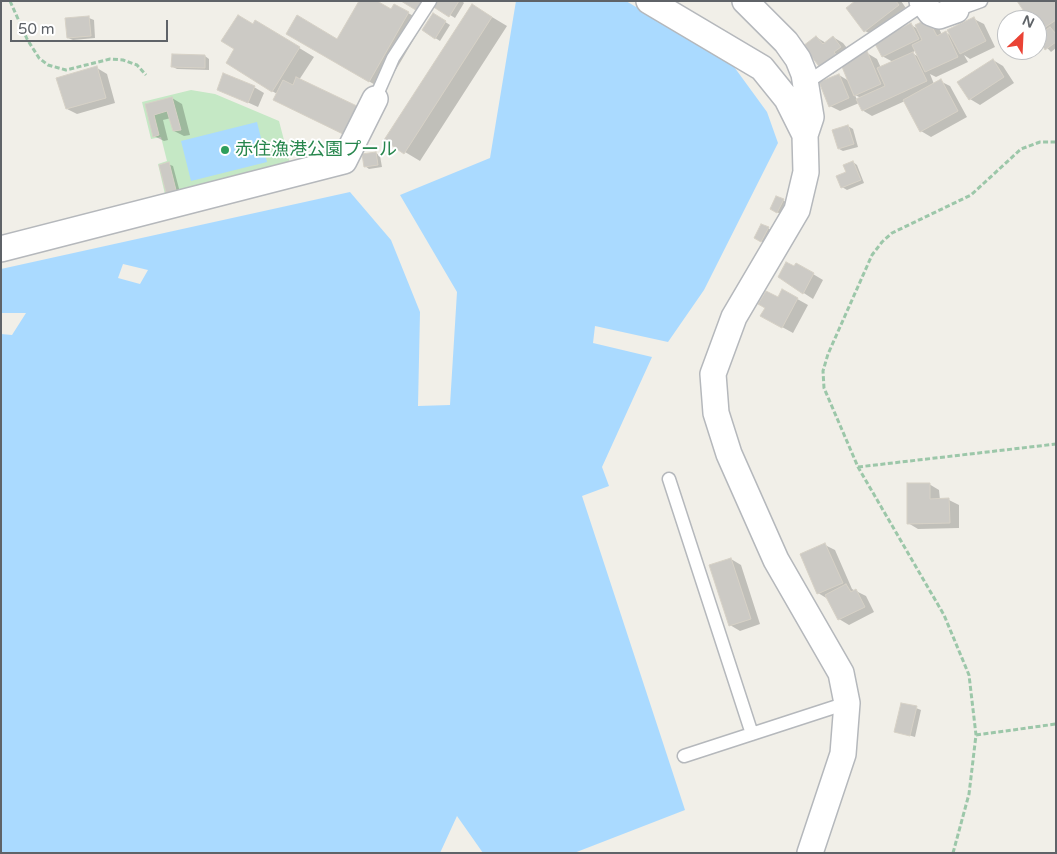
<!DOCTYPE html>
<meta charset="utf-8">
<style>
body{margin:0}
#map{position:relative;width:1057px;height:854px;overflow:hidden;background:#f1efe8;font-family:"Varela Round",sans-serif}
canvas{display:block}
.frame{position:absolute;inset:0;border:2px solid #5f6368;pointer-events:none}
.north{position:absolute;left:997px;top:10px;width:50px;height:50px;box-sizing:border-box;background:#fff;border:1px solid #bfc1c3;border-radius:50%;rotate:25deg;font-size:14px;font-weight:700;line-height:20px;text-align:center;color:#5f6368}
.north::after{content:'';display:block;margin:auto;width:18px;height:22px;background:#ea4335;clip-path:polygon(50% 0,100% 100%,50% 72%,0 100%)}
.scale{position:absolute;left:10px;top:20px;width:158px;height:22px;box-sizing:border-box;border:2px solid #5f6368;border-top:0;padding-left:6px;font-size:15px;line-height:18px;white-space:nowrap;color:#5f6368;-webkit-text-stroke:4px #fff;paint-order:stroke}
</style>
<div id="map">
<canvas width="1057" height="854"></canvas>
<div class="frame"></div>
<div class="north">N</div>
<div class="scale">50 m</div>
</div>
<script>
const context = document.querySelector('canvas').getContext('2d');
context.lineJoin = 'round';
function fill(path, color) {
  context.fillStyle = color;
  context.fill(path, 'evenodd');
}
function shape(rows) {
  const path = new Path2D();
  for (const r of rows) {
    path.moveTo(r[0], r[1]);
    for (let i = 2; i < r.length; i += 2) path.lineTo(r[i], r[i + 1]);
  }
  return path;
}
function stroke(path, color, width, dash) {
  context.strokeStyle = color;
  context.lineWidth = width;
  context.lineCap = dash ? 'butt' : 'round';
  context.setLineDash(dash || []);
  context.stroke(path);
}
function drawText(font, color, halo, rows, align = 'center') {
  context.font = font + ' "Varela Round","Noto Sans JP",sans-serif';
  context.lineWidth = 4;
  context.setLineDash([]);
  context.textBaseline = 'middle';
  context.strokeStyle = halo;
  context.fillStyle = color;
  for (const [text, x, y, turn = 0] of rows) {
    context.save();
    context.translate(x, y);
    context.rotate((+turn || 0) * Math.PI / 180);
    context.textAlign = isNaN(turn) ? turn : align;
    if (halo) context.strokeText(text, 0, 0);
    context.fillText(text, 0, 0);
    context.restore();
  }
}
fill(shape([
 [191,90,215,94,279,121,291,167,167,203,158,164,167,161,161,137,151,139,142,102]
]), '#c5e8c5');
fill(shape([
 [516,1,626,1,732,64,767,112,778,143,704,290,668,342,595,326,593,343,652,357,602,467,609,486,582,496,685,810,574,853,483,853,457,816,440,853,1,853,1,334,12,335,26,313,1,313,1,269,350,192,391,240,420,312,418,406,450,405,457,292,400,195,490,158],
 [123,264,148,270,140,284,118,278],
 [257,122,267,162,191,181,181,141]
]), '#aadaff');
fill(shape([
 [436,1,462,1,464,3,455,18,434,5],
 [857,1,901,1,908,11,875,36,865,31],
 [1018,1,1056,1,1056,48,1051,52,1037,37,1043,33,1037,28,1037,20,1031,20],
 [394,5,424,22,384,90,287,34,338,40,391,11],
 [433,14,450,25,440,41,423,30],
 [487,14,507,26,420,161,385,140],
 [89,18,94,20,95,38,73,40,68,38,67,20],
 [974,19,984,24,995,47,970,59,964,55,968,62,936,77,930,74,934,84,940,81,950,86,967,117,931,137,921,131,905,101,872,116,862,110,859,103,840,111,830,106,839,75,849,81,843,66,833,74,823,69,816,37,826,43,833,37,843,43,851,53,843,58,867,53,877,59,881,68,893,62,882,56,911,25,918,29,917,26,938,26,942,35,946,33,952,36],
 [916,50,919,57,912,53],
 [855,95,861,98,857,100],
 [253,25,270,30,314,57,299,80,361,143,274,100,277,94,227,63],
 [205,56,209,59,209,70,177,69,173,67],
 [993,60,1003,66,1014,83,980,105,970,99],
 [97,68,107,74,115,103,77,114,67,109],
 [254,87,264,93,258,107,218,89],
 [172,98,182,104,190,135,184,136,174,131,171,118,163,120,168,140,164,141,154,136,146,105],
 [848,126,853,129,858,147,843,151,839,149],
 [376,153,380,156,382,167,369,169,365,166],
 [853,162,857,165,864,183,847,190,842,187],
 [168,164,173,166,182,200,174,202],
 [783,200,787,203,782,214,776,212],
 [762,225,773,231,766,244,755,238],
 [813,274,823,280,813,299,779,277],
 [783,291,808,305,793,333,762,316,766,307,778,299],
 [929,484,939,490,940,500,949,500,959,505,959,528,918,529,908,523],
 [825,545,835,550,852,589,866,596,874,612,849,625,839,619,828,599,818,593],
 [731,559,741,565,760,624,740,631,730,625],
 [916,708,921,710,915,737,895,731]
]), '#0003');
const building = shape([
 [359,1,377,1,391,9,394,4,409,12,369,82,286,34,297,15,337,39,359,1],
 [401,1,426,1,419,12,401,1],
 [435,1,459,1,449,17,432,6,435,1],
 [855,1,896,1,899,5,864,32,846,8,855,1],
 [1017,1,1055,1,1056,20,1038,32,1037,20,1030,20,1017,1],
 [472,4,492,17,404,154,384,140,472,4],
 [433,13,446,21,435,39,422,30,433,13],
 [238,15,253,24,255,20,300,47,272,92,226,63,234,49,221,41,238,15],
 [89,16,91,36,67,38,65,18,89,16],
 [974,17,986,41,960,54,947,30,974,17],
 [928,19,937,36,946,31,958,57,925,72,912,45,922,40,915,25,928,19],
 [911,23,919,39,882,57,874,42,911,23],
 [1050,27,1056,34,1056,42,1045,50,1037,36,1050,27],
 [816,36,823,44,833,36,841,47,834,52,838,57,822,70,803,46,816,36],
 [867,51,881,84,854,96,840,62,867,51],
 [913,52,927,81,862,111,856,99,885,86,877,68,913,52],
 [172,54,205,55,205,68,171,67,172,54],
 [993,59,1004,77,969,100,957,82,993,59],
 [97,66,106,98,66,109,56,78,97,66],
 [223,73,255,86,248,103,217,90,223,73],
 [839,74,849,98,829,107,819,82,839,74],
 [296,77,359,107,345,135,273,100,283,80,293,85,296,77],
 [941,79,958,111,920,132,903,100,941,79],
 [172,97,181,130,173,131,167,111,154,115,159,135,153,137,145,104,172,97],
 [848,125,854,144,838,149,832,130,848,125],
 [376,152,378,165,364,167,362,154,376,152],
 [853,161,861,180,841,188,836,176,846,172,843,165,853,161],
 [169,162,178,198,168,200,159,165,169,162],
 [776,196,784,199,777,213,770,209,776,196],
 [761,224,769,227,761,242,754,238,761,224],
 [786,262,794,266,796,263,814,273,803,294,778,277,786,262],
 [782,289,798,298,782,328,760,316,765,308,758,304,766,291,778,297,782,289],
 [907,483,930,483,930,499,949,498,950,523,907,524,907,483],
 [825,543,843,583,817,594,800,554,825,543],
 [731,558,751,619,729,626,709,565,731,558],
 [846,584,851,592,856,589,865,607,838,620,825,595,846,584],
 [901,703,917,706,910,736,894,732,901,703]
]);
fill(building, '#cccac5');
stroke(building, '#d6d1c6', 1);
const lane = shape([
 [956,10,981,1],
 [806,83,924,4],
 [375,99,393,58,430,1],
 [669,479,752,734],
 [684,756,847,703]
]);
const street = shape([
 [649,1,762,68,787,99,805,135],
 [745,1,786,42,798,59,804,74,811,117,805,135,806,172,797,210,734,317,713,374,716,413,729,454,776,560,841,673,847,703,843,754,810,853],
 [922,1,931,13,939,16,956,10],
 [1,249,344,161,375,99]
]);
stroke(lane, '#b5b8bc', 15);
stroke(street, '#b5b8bc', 28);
stroke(shape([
 [10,1,27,39,39,58,48,65,66,70,110,59,123,60,137,65,146,75],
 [858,467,1056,444],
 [976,735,1056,724],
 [953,853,969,794,976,735,969,675,944,615,858,467,824,388,823,371,828,354,872,255,882,242,892,233,971,195,1021,149,1040,142,1056,142]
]), '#9cc7a9', 3, [5, 2.5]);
stroke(lane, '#fff', 12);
stroke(street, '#fff', 25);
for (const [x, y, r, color] of [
 [225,150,5,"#2e9e5b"]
]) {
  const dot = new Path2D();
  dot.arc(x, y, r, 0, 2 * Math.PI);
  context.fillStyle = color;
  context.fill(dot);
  stroke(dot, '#fff', 2);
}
drawText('18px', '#27864d', '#fff', [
 ["赤住漁港公園プール",235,150]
], 'left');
</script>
